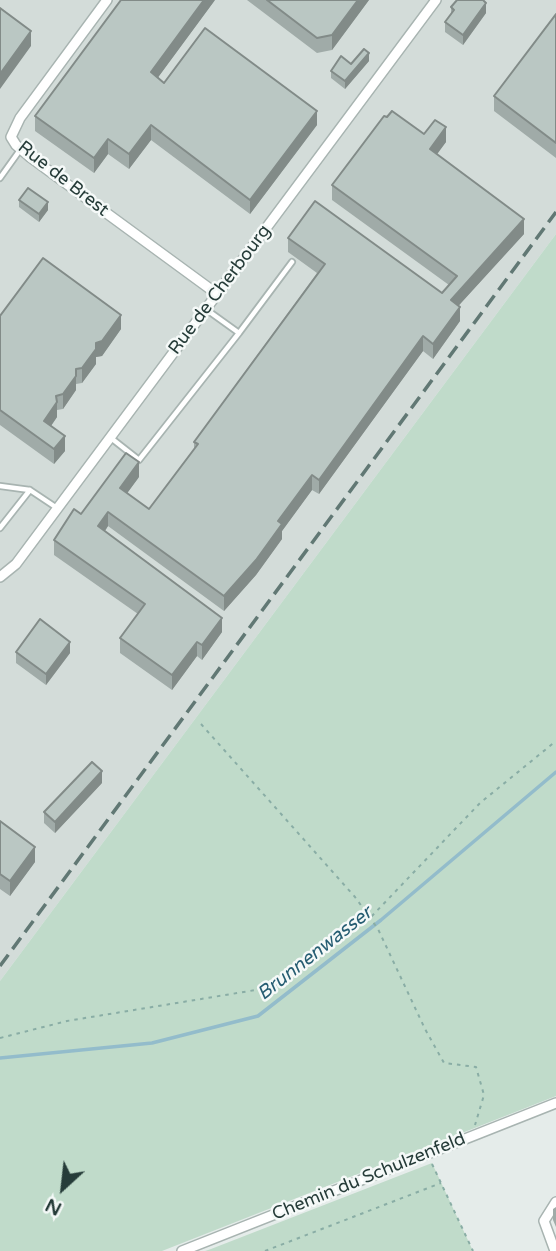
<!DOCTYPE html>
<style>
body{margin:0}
#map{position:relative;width:556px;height:1251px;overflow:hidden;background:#e5ecea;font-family:"Varela Round",sans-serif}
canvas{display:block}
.north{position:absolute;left:28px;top:1153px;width:70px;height:70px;-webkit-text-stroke:5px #f5f9f8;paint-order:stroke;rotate:207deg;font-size:19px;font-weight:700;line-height:28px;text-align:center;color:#263c39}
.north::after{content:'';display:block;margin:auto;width:24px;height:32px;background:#263c39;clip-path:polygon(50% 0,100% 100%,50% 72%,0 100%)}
</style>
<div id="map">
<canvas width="556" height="1251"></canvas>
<div class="north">N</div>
</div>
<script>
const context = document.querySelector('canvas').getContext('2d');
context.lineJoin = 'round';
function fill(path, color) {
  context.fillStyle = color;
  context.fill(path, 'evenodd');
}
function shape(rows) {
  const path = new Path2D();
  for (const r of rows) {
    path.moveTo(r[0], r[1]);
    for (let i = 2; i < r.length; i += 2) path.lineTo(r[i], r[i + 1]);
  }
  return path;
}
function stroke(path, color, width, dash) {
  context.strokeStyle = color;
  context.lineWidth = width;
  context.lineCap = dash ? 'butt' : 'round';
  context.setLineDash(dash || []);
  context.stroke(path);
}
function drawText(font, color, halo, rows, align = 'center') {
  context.font = font + ' "Varela Round",sans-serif';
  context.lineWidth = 5;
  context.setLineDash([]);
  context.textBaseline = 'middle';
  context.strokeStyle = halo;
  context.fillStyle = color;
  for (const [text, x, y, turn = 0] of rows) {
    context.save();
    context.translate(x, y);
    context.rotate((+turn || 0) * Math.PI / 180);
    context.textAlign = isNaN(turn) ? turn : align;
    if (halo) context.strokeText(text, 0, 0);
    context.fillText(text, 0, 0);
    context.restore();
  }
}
fill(shape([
 [0,0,556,0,556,234,0,981]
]), '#d3dcd9');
fill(shape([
 [556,234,556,1096,162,1251,0,1251,0,981],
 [432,1163,473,1251,205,1251,211,1249]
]), '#c0dbca');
stroke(shape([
 [0,1058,152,1043,258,1016,381,920,556,772]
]), '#93bccb', 3.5);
const lane = shape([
 [0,178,20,150],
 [239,333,292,262],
 [111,438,139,460,239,333,207,310],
 [0,486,30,490,57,508],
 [0,528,30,490]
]);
const street = shape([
 [107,0,20,118,11,137,16,145,30,157,217,294],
 [0,577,16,564,436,0],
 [182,1251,556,1103],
 [555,1251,544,1221,556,1202]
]);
stroke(lane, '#a8b4b1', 8);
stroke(street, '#a8b4b1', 12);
stroke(shape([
 [201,724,355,897,378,929,425,1029,444,1063,476,1067,484,1095,475,1125],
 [0,1038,67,1021,274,987,370,918,480,803,556,741],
 [432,1164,473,1251],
 [265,1251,441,1183]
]), '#89ada5', 2, [3.5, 5]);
stroke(lane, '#fff', 4.5);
stroke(street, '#fff', 9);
stroke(shape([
 [0,966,556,212]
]), '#617874', 3.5, [14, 7]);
fill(shape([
 [215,0,158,77,164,83,317,125,250,214,151,140,129,169,108,154,94,173,35,131,35,116],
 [247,0,369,0,332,50,317,53],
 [451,7,486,13,463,45,445,32,445,22,451,14],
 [556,14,556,158,494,111,494,96],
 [369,61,345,89,331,78,331,71,351,64],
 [424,134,446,142,436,154,524,234,459,305,460,321,433,359,423,351,319,494,312,490,282,531,282,539,256,575,224,611,108,526,105,531,222,632,202,660,197,656,172,690,120,653,120,638,138,614,54,555,54,540,81,514,139,477,127,493,149,509,194,450,194,442,317,273,288,252,288,238,442,293,449,285,332,200,332,185],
 [19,200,48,210,39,222,19,207],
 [0,316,121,329,102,356,96,357,96,364,82,383,76,384,76,390,63,409,57,410,57,417,51,426,65,451,54,464,0,425],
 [16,652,70,653,46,685,16,663],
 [102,783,55,833,44,823,44,812],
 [0,821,35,862,10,896,0,889],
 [556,1207,556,1227,553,1220,553,1209]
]), '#a0aba8');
fill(shape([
 [204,0,215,0,151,87,151,72],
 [358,0,369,0,332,50,332,35],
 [486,3,486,13,463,45,463,35],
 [31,31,31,46,0,89,0,74],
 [369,53,369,61,345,89,345,81],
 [317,111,317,125,250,214,250,200],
 [151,125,151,140,129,169,129,154],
 [446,127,446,142,430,164,430,149],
 [108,139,108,154,94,173,94,158],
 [48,202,48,210,39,222,39,214],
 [524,219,524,234,451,314,451,300],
 [460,307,460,321,433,359,433,344],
 [121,315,121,329,102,356,96,357,96,364,82,383,82,368,96,343],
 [423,336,423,351,319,494,319,480],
 [76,376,76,390,63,409,63,394],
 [57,402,57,417,44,436,44,421],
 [65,436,65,451,54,464,54,449],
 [139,462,139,477,120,503,120,488],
 [312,475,312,490,282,531,282,539,256,575,224,611,224,596],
 [108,512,108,526,98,541,98,526],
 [222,618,222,632,202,660,202,645],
 [70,642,70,653,46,685,46,674],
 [197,642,197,656,172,690,172,675],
 [102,771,102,783,55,833,55,822],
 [35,847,35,862,10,896,10,881]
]), '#828b88');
const building = shape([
 [121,0,204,0,151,72,164,83,205,28,317,111,250,200,151,125,129,154,108,139,94,158,35,116,121,0],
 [267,0,358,0,332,35,317,38,267,0],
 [457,0,483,0,486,3,463,35,445,22,454,10,451,7,457,0],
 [0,8,31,31,0,74,0,8],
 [556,14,556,143,494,96,556,14],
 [364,49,369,53,345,81,331,71,341,56,351,64,364,49],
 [392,111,424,134,435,120,446,127,430,149,524,219,451,300,460,307,433,344,423,336,319,480,312,475,278,521,282,524,256,560,224,596,108,512,98,526,222,618,202,645,197,642,172,675,120,638,145,604,54,540,74,509,81,514,126,453,139,462,120,488,149,509,198,444,194,442,325,264,288,238,315,201,442,293,457,276,332,185,384,116,387,117,392,111],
 [28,188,48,202,39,214,19,200,28,188],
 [43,258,121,315,102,341,96,343,96,349,82,368,76,369,76,376,63,394,56,396,57,402,44,421,65,436,54,449,0,410,0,316,43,258],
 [40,619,70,642,46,674,16,652,40,619],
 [92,762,102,771,55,822,44,812,92,762],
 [0,821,35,847,10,881,0,874,0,821]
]);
fill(building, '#bac7c3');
stroke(building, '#828b88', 2);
drawText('18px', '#263c39', '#f5f9f8', [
 ["Rue de Brest",63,179,38],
 ["Rue de Cherbourg",220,290,-53],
 ["Chemin du Schulzenfeld",369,1177,-22]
]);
drawText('italic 19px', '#265d72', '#f5f9f8', [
 ["Brunnenwasser",315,954,-38]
]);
</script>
